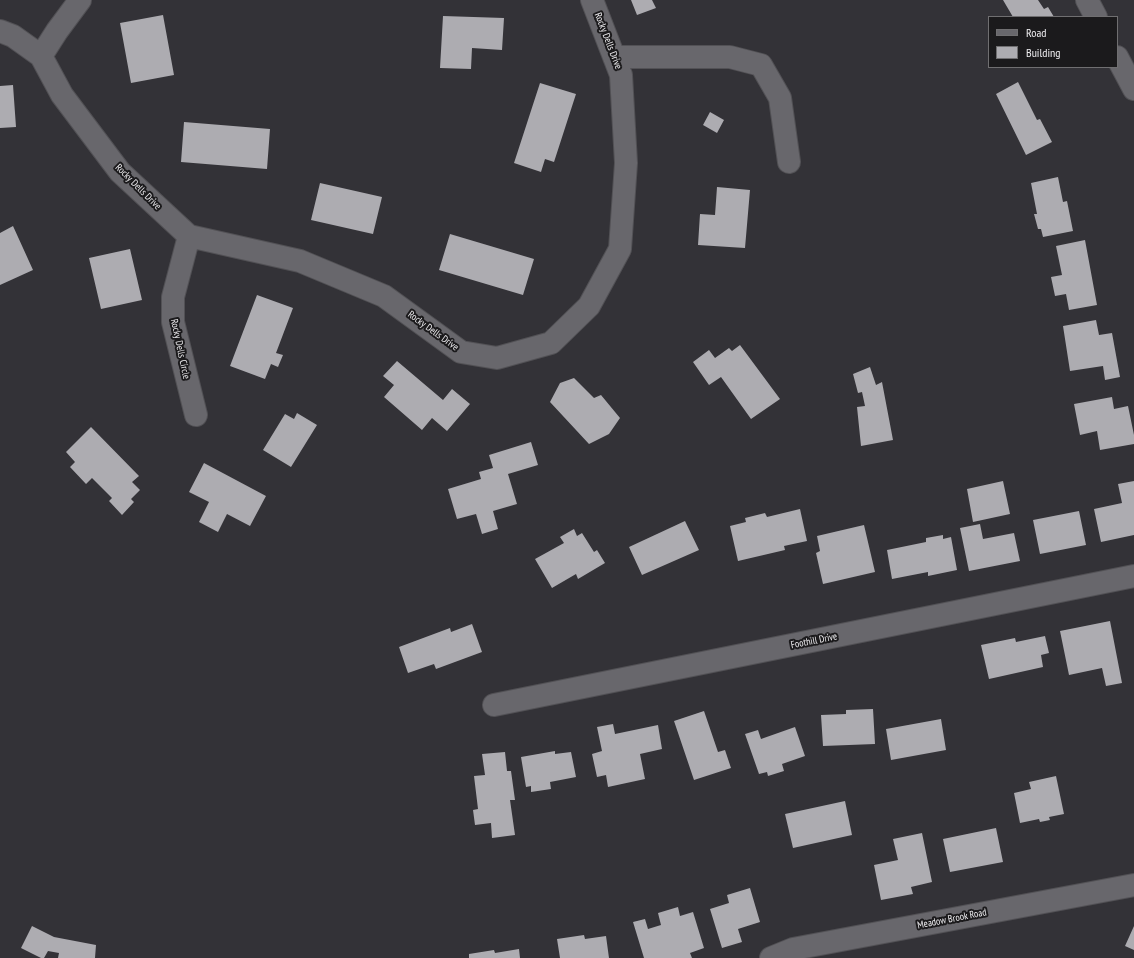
<!DOCTYPE html>
<style>
body{margin:0}
#map{position:relative;width:1134px;height:958px;overflow:hidden;background:#333237;font-family:"PT Sans Narrow",sans-serif}
canvas{display:block}
.legend{position:absolute;left:988px;top:16px;width:130px;height:52px;box-sizing:border-box;background:#1b1a1c;border:1px solid #706f71;margin:0;padding:5px 7px;list-style:none;font-size:12px;color:#efeef1}
.legend li{display:flex;align-items:center;gap:8px;height:20px}
.legend b{width:20px;border:1px solid #706f71}
</style>
<div id="map">
<canvas width="1134" height="958"></canvas>
<ul class="legend">
<li><b style="height:5px;background:#68676c"></b>Road</li>
<li><b style="height:11px;background:#adacb1"></b>Building</li>
</ul>
</div>
<script>
const context = document.querySelector('canvas').getContext('2d');
context.lineJoin = 'round';
function fill(path, color) {
  context.fillStyle = color;
  context.fill(path, 'evenodd');
}
function shape(rows) {
  const path = new Path2D();
  for (const r of rows) {
    path.moveTo(r[0], r[1]);
    for (let i = 2; i < r.length; i += 2) path.lineTo(r[i], r[i + 1]);
  }
  return path;
}
function stroke(path, color, width, dash) {
  context.strokeStyle = color;
  context.lineWidth = width;
  context.lineCap = dash ? 'butt' : 'round';
  context.setLineDash(dash || []);
  context.stroke(path);
}
function drawText(font, color, halo, rows, align = 'center') {
  context.font = font + ' "PT Sans Narrow",sans-serif';
  context.lineWidth = 4;
  context.setLineDash([]);
  context.textBaseline = 'middle';
  context.strokeStyle = halo;
  context.fillStyle = color;
  for (const [text, x, y, turn = 0] of rows) {
    context.save();
    context.translate(x, y);
    context.rotate((+turn || 0) * Math.PI / 180);
    context.textAlign = isNaN(turn) ? turn : align;
    if (halo) context.strokeText(text, 0, 0);
    context.fillText(text, 0, 0);
    context.restore();
  }
}
fill(shape([
 [631,0,652,0,656,8,637,15],
 [1003,0,1038,0,1044,9,1048,7,1054,17,1013,17],
 [163,15,174,75,131,83,120,23],
 [443,16,504,18,502,50,472,48,471,69,440,68],
 [1018,82,1037,120,1040,119,1052,142,1026,155,996,94],
 [540,83,576,94,554,162,545,159,541,172,514,163],
 [13,85,16,127,0,128,0,86],
 [710,112,724,120,717,133,703,125],
 [184,122,270,129,267,169,181,162],
 [1058,177,1063,202,1067,201,1073,231,1043,237,1041,229,1038,229,1034,214,1037,214,1031,183],
 [320,183,382,197,373,234,311,220],
 [717,187,750,190,745,248,698,245,700,214,715,215],
 [13,226,33,270,0,285,0,233],
 [450,234,534,259,523,295,439,270],
 [1085,240,1097,305,1069,310,1066,294,1055,296,1051,277,1062,275,1056,246],
 [130,249,142,300,101,309,89,258],
 [257,295,293,308,276,353,283,355,278,367,271,364,265,379,230,366],
 [1096,320,1099,335,1112,333,1120,377,1105,380,1103,366,1070,371,1063,326],
 [740,345,780,399,751,419,721,377,709,385,693,362,709,350,715,358,729,348,732,351],
 [397,361,443,400,452,389,470,404,447,431,432,418,422,430,384,397,394,385,383,376],
 [870,367,876,385,882,382,893,440,861,446,857,407,865,406,862,392,858,393,853,374],
 [574,378,594,398,601,395,620,418,609,434,589,444,550,402,560,383],
 [1112,397,1114,409,1128,406,1134,435,1134,444,1100,450,1097,431,1080,435,1074,404],
 [297,413,317,425,291,467,263,450,285,414,294,419],
 [91,427,139,476,132,482,140,490,131,499,134,502,122,515,109,501,112,498,92,478,86,484,70,467,75,462,66,452],
 [531,442,538,465,508,474,517,504,493,511,498,529,482,534,476,514,457,519,448,489,481,479,479,472,493,468,489,455],
 [204,463,266,496,250,526,227,514,218,532,199,522,209,502,189,492],
 [1003,481,1010,514,973,522,967,489],
 [1134,481,1134,535,1101,542,1094,509,1122,503,1118,484],
 [800,509,807,541,784,546,785,550,738,561,730,526,746,522,745,518,765,513,767,517],
 [1079,511,1086,545,1040,554,1033,520],
 [685,521,699,550,642,575,629,547],
 [980,524,983,539,1014,533,1020,561,969,571,960,528],
 [864,525,875,572,823,584,816,553,820,551,817,536],
 [574,529,577,536,582,533,594,552,597,550,605,563,578,579,576,574,552,588,535,559,564,543,560,537],
 [943,535,943,539,951,537,957,570,928,576,928,572,892,579,887,550,926,542,926,538],
 [1110,621,1122,683,1106,686,1102,668,1069,675,1060,631],
 [472,624,482,652,436,669,434,664,408,673,399,647,450,628,451,632],
 [1045,636,1049,653,1041,655,1043,667,989,679,981,645,1015,638,1016,642],
 [873,709,875,744,823,746,821,715,846,714,846,710],
 [704,711,718,752,725,750,731,768,694,780,674,721],
 [941,719,946,750,891,760,886,729],
 [613,724,615,734,658,725,662,749,640,754,645,779,608,787,606,775,597,777,592,754,602,751,597,727],
 [795,727,805,756,782,764,784,771,768,776,767,772,759,774,745,734,758,730,761,739],
 [555,751,555,754,571,752,576,777,550,782,551,789,531,792,531,786,526,787,521,757],
 [505,752,507,771,511,771,515,800,510,800,515,835,492,838,491,823,475,825,473,810,478,809,474,776,485,775,482,754],
 [1056,776,1064,814,1049,817,1050,820,1040,822,1039,819,1020,823,1014,793,1031,789,1029,782],
 [845,801,852,835,793,848,785,814],
 [996,828,1003,862,950,872,943,839],
 [922,833,932,882,911,887,913,894,881,900,874,865,898,860,893,839],
 [750,888,760,922,738,929,742,942,722,948,710,909,729,903,727,895],
 [678,907,680,916,693,912,704,948,690,953,692,958,644,958,633,922,645,919,648,929,661,925,658,913],
 [32,926,54,937,96,945,95,958,58,958,59,953,48,951,44,958,41,958,21,948],
 [1134,926,1134,950,1125,946],
 [584,935,585,939,606,936,609,958,560,958,557,939],
 [519,949,520,958,469,958,469,954,494,950,495,953]
]), '#adacb1');
const minor = shape([
 [1087,0,1096,17],
 [0,31,13,36,41,56,62,95,120,172,189,236,300,261,384,296,461,352,497,358,551,343,589,306,620,249,626,163,621,75,592,0],
 [41,56,57,31,80,0],
 [614,57,730,57,761,65,780,98,789,162],
 [1117,57,1134,89],
 [189,236,173,297,173,322,196,415],
 [494,705,1134,576],
 [771,958,793,949,1134,885]
]);
stroke(minor, '#525155', 24);
stroke(minor, '#68676c', 22);
drawText('10px', '#efeef1', '#1b1a1c', [
 ["Rocky Dells Drive",608,41,69],
 ["Rocky Dells Drive",138,187,45],
 ["Rocky Dells Drive",433,331,36],
 ["Rocky Dells Circle",180,349,78],
 ["Foothill Drive",814,641,-11],
 ["Meadow Brook Road",952,919,-11]
]);
</script>
